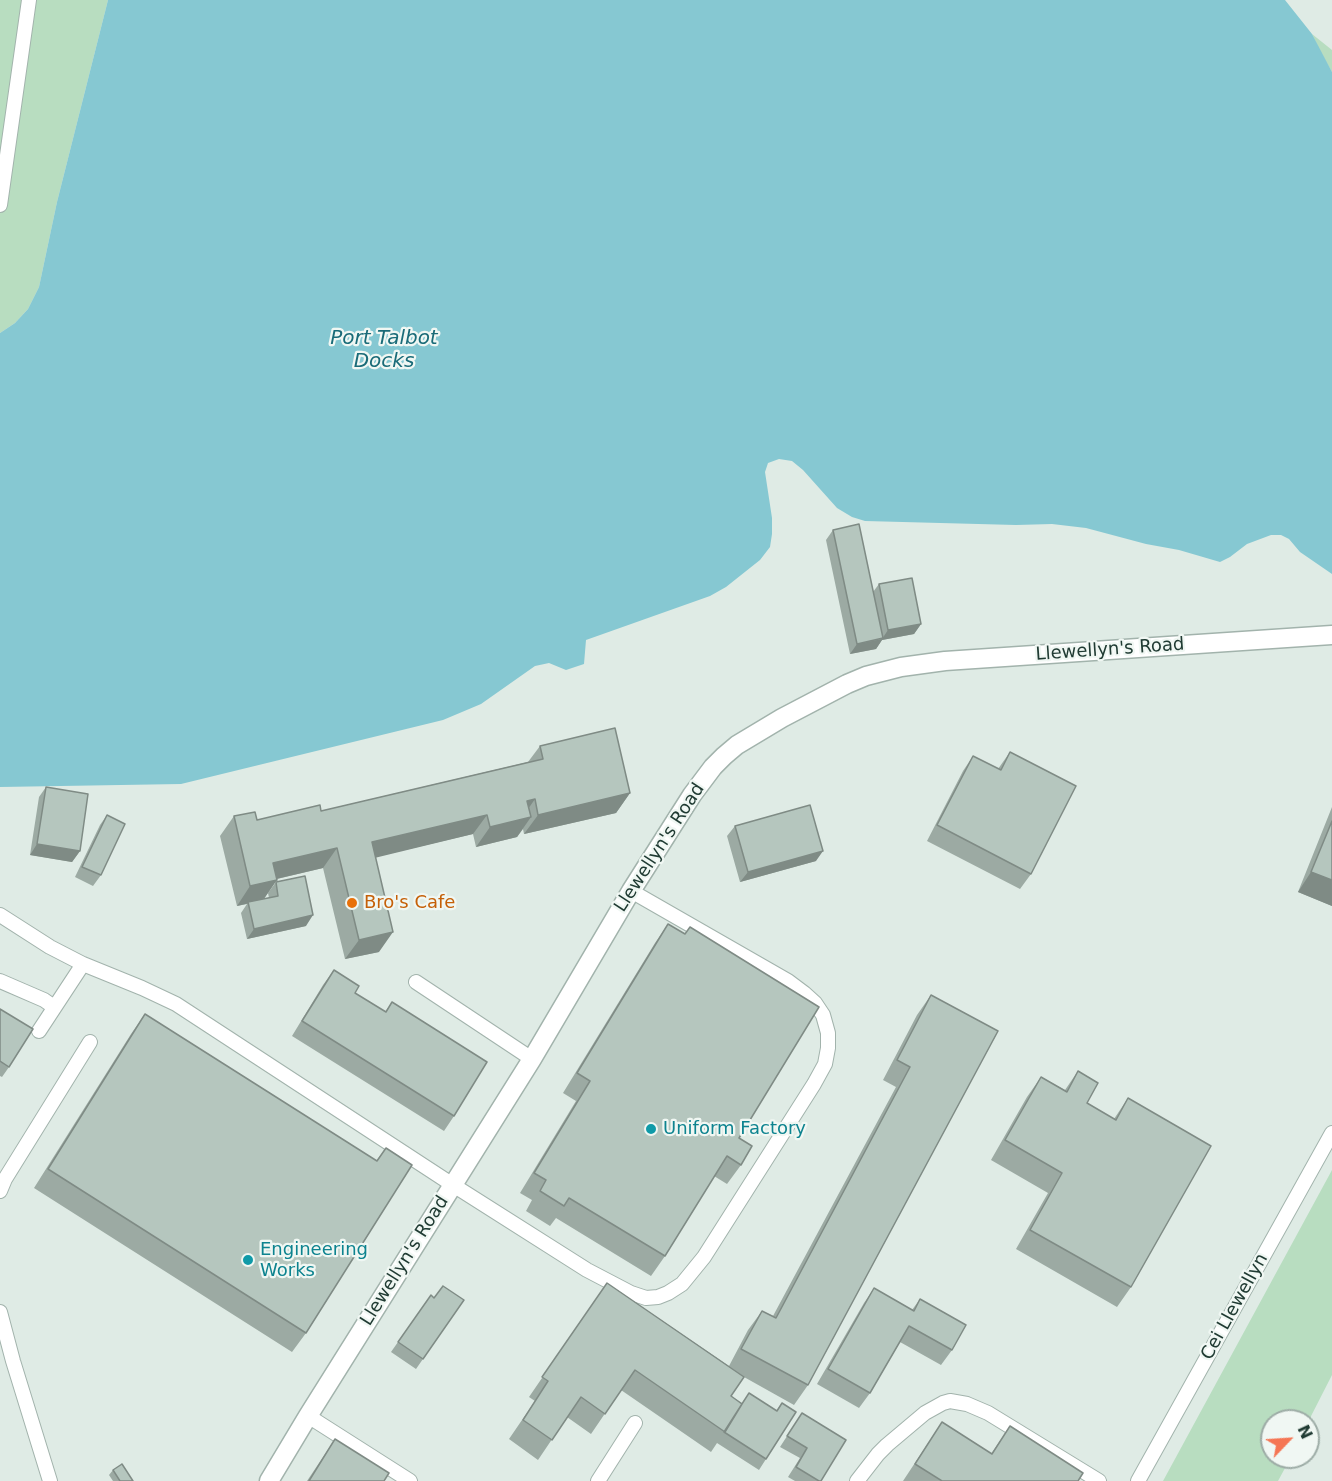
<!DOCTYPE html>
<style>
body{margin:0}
#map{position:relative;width:1332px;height:1481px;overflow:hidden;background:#dfebe5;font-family:"DejaVu Sans",sans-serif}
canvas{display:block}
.north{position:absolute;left:1260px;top:1409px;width:60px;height:60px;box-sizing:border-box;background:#f0f7f3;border:2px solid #9daca6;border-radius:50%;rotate:65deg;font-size:16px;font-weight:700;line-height:24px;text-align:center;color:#203b33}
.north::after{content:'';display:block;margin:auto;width:21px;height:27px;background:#f57654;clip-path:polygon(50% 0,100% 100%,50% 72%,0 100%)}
</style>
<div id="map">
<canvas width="1332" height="1481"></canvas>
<div class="north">N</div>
</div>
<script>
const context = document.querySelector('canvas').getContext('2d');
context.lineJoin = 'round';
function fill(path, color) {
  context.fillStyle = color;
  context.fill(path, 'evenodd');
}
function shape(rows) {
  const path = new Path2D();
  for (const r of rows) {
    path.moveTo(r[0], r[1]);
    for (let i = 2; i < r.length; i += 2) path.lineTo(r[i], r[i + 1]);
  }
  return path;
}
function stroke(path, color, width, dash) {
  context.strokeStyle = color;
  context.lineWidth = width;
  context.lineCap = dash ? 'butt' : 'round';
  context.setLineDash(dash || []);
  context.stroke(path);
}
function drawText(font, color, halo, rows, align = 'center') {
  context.font = font + ' "DejaVu Sans",sans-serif';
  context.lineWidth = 4.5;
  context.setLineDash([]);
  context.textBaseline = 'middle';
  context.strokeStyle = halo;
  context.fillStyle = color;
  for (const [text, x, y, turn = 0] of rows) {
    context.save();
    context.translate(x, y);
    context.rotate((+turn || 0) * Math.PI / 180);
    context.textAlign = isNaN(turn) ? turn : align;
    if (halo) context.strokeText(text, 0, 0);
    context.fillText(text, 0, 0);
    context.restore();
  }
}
fill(shape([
 [0,0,108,0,57,202,39,287,28,309,15,323,0,333],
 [1312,34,1332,50,1332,72,1321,53],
 [1332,1170,1332,1375,1308,1422,1308,1421,1272,1421,1272,1457,1291,1457,1278,1481,1163,1481]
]), '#b8ddc0');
fill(shape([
 [108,0,1285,0,1312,34,1332,72,1332,574,1300,552,1289,539,1281,535,1271,535,1247,544,1230,557,1220,562,1179,550,1146,544,1086,528,1052,524,1016,525,865,521,852,517,837,508,803,470,792,461,779,459,768,463,765,472,772,518,772,534,770,547,760,560,726,587,710,596,586,640,584,664,566,670,549,663,535,666,481,704,443,720,181,784,0,787,0,333,15,323,28,309,39,287,57,202]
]), '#86c8d2');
const lane = shape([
 [0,205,29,0],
 [0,915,50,947,83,964,142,988,176,1004,453,1185,587,1270,631,1293,646,1298,658,1297,668,1293,682,1284,704,1257,814,1084,825,1064,828,1048,828,1033,823,1015,815,1003,804,993,788,981,631,891],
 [0,981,44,1000,54,1007],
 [416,982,532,1059],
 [39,1031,83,964],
 [0,1191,5,1179,90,1042],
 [0,1312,13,1361,50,1481],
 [308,1416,410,1481],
 [598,1481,635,1423],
 [857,1481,878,1454,887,1445,925,1413,943,1403,950,1401,967,1404,988,1413,1099,1481],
 [1138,1481,1332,1133]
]);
const street = shape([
 [269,1481,308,1416,532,1059,631,891,692,795,713,767,724,756,737,745,782,718,847,684,866,676,901,667,945,661,1332,635]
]);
stroke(lane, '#a2b3ac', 16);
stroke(street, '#a2b3ac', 21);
stroke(lane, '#fff', 14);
stroke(street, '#fff', 18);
fill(shape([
 [833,530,873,592,879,584,921,624,914,634,882,640,876,649,850,654,826,540],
 [540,746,630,793,616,813,524,834,523,829,517,837,476,847,473,834,375,857,379,952,345,959,323,868,277,879,264,899,269,898,268,893,276,882,306,926,247,939,241,913,247,904,237,906,220,836,234,816,257,820,321,811,528,762],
 [1010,752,1031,874,1020,889,927,841,963,771,973,756,998,769],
 [46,787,80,851,72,862,30,855,39,797],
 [1332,807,1332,906,1298,892],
 [107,815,101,875,93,886,75,877,100,825],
 [735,826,816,861,740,882,727,836],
 [668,924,685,934,690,927,739,1138,741,1165,727,1184,714,1176,665,1256,651,1276,556,1218,550,1226,526,1211,532,1200,520,1193,576,1101,563,1093,655,943],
 [334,970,355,993,385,1012,392,1002,454,1116,444,1131,292,1036,323,985],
 [931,995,998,1031,808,1385,794,1405,744,1377,731,1396,742,1403,749,1393,776,1411,782,1403,766,1459,759,1470,717,1443,711,1452,621,1390,591,1434,567,1417,538,1460,509,1439,535,1401,529,1397,607,1283,729,1366,748,1330,762,1311,773,1316,896,1087,883,1080,917,1015],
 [0,1009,9,1067,2,1077,0,1076],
 [145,1014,376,1161,386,1148,306,1333,292,1352,34,1188,131,1034],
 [1078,1071,1087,1103,1114,1119,1128,1098,1131,1287,1117,1307,1016,1249,1048,1193,991,1160,1027,1097,1041,1077,1065,1090],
 [874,1288,912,1310,920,1299,952,1350,941,1365,900,1342,870,1393,859,1408,817,1384,864,1303],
 [431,1295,434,1298,464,1300,416,1369,391,1352],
 [802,1413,821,1481,795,1481,788,1477,800,1458,780,1447],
 [942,1422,991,1454,1010,1426,1078,1481,903,1481],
 [335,1439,384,1481,307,1481],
 [113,1470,133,1481,113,1481,109,1475]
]), '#9caaa3');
fill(shape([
 [921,624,914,634,882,640,876,649,850,654,857,644,882,639,888,630],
 [630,793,616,813,524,834,538,815],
 [535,799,521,819,527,801],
 [487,815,473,834,358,862,372,842],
 [531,817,517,837,476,847,490,827],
 [37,844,80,851,72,862,30,855],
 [337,848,323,868,259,883,273,863],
 [823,851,816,861,740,882,748,872],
 [1311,872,1332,880,1332,906,1298,892],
 [277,880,263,900,237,906,250,886],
 [313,915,306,926,247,939,254,929],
 [393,932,379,952,345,959,359,940]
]), '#7f8b85');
const building = shape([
 [859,524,883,638,857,644,833,530,859,524],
 [912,578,921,624,888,630,879,584,912,578],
 [615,728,630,793,538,815,535,799,527,801,531,817,490,827,487,815,372,842,393,932,359,940,337,848,273,863,277,880,250,886,234,816,255,812,257,820,320,805,321,811,543,759,540,746,615,728],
 [1010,752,1076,786,1031,874,937,825,973,756,1001,770,1010,752],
 [46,787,88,794,80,851,37,844,46,787],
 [810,805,823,851,748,872,735,826,810,805],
 [107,815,125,824,101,875,82,867,107,815],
 [1332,821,1332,880,1311,872,1332,821],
 [305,876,313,915,254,929,248,902,278,896,276,882,305,876],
 [668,924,685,934,690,927,819,1007,739,1138,752,1146,741,1165,727,1156,665,1256,569,1198,564,1206,540,1191,546,1180,534,1173,590,1081,577,1073,668,924],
 [334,970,359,986,355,993,386,1012,392,1002,487,1062,454,1116,302,1021,334,970],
 [931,995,998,1031,808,1385,741,1349,762,1311,776,1318,910,1067,897,1060,931,995],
 [0,1009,33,1029,9,1067,0,1061,0,1009],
 [145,1014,377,1161,386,1148,412,1165,306,1333,48,1169,145,1014],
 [1078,1071,1098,1083,1087,1103,1116,1120,1128,1098,1211,1146,1131,1287,1030,1230,1062,1173,1005,1140,1041,1077,1067,1092,1078,1071],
 [607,1283,744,1377,731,1396,742,1404,725,1432,635,1370,605,1414,581,1397,552,1440,523,1420,548,1381,542,1377,607,1283],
 [443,1286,464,1300,423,1359,398,1342,431,1295,434,1298,443,1286],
 [874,1288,914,1311,920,1299,966,1325,952,1350,909,1326,870,1393,828,1369,874,1288],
 [749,1393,777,1411,782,1403,796,1412,766,1459,724,1432,749,1393],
 [802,1413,846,1440,821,1481,819,1481,796,1467,807,1448,787,1436,802,1413],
 [942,1422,992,1454,1010,1426,1083,1473,1078,1481,942,1481,915,1464,942,1422],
 [335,1439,389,1473,384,1481,309,1481,335,1439],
 [122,1464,133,1481,120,1481,113,1470,122,1464]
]);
fill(building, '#b5c6be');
stroke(building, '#7f8b85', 1.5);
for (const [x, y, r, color] of [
 [352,903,6,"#e8710a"],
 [651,1129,6,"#0f9aa8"],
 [248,1260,6,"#0f9aa8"]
]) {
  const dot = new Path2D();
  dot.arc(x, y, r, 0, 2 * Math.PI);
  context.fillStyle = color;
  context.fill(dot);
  stroke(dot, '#f0f7f3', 2);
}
drawText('18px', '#203b33', '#f0f7f3', [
 ["Llewellyn's Road",1110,650,-4],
 ["Llewellyn's Road",660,848,-57],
 ["Llewellyn's Road",405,1261,-58],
 ["Cei Llewellyn",1235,1307,-61]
]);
drawText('18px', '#c56008', '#f0f7f3', [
 ["Bro's Cafe",364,903]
], 'left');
drawText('18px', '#0d838f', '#f0f7f3', [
 ["Uniform Factory",663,1129],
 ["Engineering",260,1250],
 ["Works",260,1271]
], 'left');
drawText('italic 20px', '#196b78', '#f0f7f3', [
 ["Port Talbot",384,339],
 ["Docks",384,362]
]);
</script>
